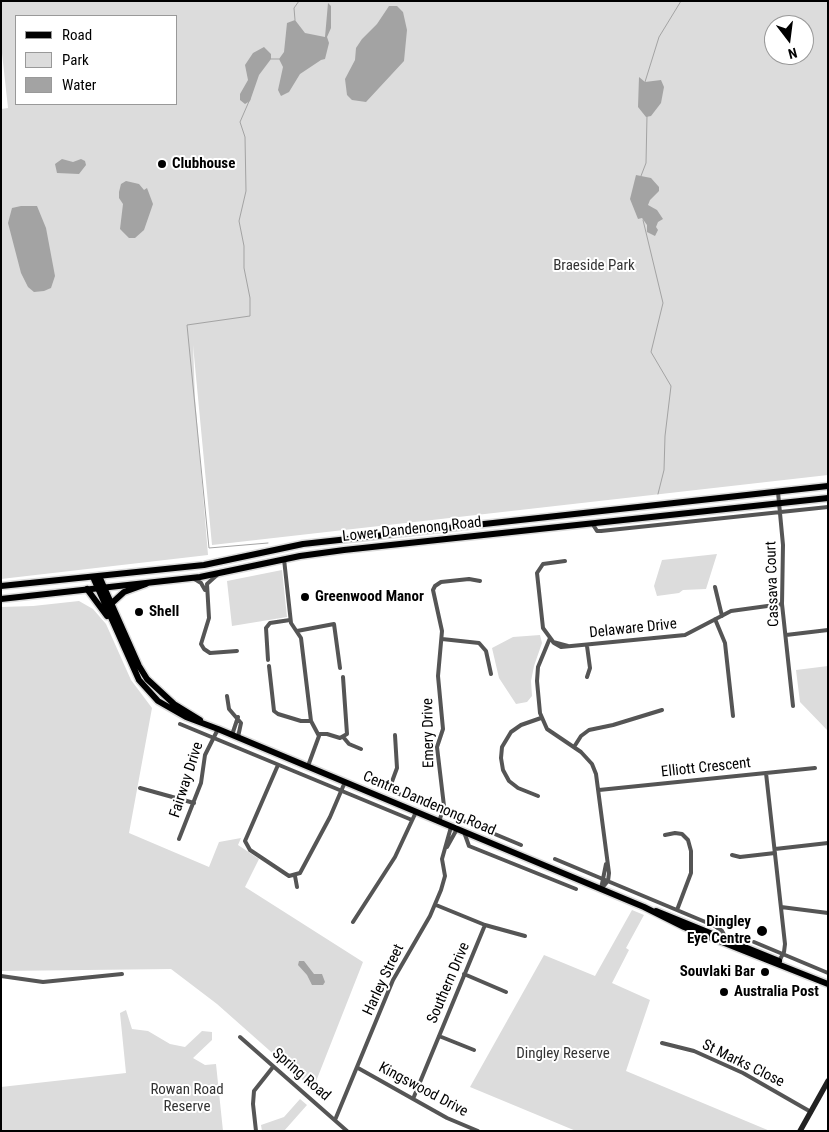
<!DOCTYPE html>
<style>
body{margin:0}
#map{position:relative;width:829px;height:1132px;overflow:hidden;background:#fff;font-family:"Roboto Condensed",sans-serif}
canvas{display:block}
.frame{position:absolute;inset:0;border:2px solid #000;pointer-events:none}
.legend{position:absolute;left:15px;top:15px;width:162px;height:90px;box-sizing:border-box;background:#fff;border:1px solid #999;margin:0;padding:6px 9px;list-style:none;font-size:15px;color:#000}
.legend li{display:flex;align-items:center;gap:10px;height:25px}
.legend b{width:25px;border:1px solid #999}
.north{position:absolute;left:764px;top:15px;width:50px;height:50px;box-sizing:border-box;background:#fff;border:1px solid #999;border-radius:50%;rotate:165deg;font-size:14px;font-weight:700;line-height:20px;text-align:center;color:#000}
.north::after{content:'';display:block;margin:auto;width:18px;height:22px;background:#000;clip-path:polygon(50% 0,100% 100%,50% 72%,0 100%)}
</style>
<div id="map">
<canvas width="829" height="1132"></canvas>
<div class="frame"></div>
<ul class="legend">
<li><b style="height:6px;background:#000"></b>Road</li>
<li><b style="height:14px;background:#dcdcdc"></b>Park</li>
<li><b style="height:14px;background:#a3a3a3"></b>Water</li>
</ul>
<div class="north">N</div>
</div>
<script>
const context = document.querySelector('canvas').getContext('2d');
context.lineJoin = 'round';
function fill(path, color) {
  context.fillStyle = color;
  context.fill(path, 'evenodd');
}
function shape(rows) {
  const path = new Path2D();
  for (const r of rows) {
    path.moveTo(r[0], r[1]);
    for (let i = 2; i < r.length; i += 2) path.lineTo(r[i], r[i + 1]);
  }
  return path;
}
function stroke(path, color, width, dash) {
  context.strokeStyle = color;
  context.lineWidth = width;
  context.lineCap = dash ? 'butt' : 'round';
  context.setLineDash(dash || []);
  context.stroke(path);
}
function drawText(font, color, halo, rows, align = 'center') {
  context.font = font + ' "Roboto Condensed",sans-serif';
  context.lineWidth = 4;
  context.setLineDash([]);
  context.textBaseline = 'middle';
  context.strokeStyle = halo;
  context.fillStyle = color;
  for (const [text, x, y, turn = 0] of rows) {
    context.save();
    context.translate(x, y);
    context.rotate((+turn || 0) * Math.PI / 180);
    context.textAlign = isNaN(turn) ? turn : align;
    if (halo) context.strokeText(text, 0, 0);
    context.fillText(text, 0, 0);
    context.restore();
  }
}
fill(shape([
 [1,1,828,1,828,475,212,545,193,345,195,398,208,555,1,579,1,109,8,108,1,44],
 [16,16,176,16,176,104,16,104],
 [774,25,804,25,804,55,774,55],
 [717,554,706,589,683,590,679,593,657,596,654,586,662,560],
 [282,570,287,617,232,626,227,581],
 [79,601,93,609,106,624,131,680,152,708,129,833,209,867,219,842,241,838,238,845,259,859,245,887,363,962,313,1089,217,1004,171,969,1,971,1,607,33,606],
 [540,635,542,643,534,666,531,681,532,696,527,702,516,704,499,678,492,648,513,637],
 [828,666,828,731,800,702,796,670],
 [632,910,644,915,626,948,629,950,612,983,650,1000,626,1071,770,1131,576,1131,470,1087,544,955,595,976],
 [126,1010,132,1029,148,1031,170,1044,185,1047,202,1031,212,1032,212,1040,193,1058,205,1065,216,1064,223,1131,1,1131,1,1087,126,1073,120,1013],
 [300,1099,307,1105,284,1131,262,1131,261,1125,284,1117]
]), '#dcdcdc');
fill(shape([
 [328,3,331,6,331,28,327,37,329,43,325,59,321,60,300,74,289,92,281,96,278,90,283,67,279,59,284,52,287,23,295,20,305,33,325,37],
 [389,6,397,6,403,12,407,30,404,61,366,102,352,100,347,95,345,79,355,60,356,48,362,39,377,24],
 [264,47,271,54,271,59,259,75,250,101,245,104,240,100,240,94,248,80,245,65,253,53],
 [639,77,645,82,661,80,664,87,661,103,651,116,646,117,638,107],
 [62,159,73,162,81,159,85,161,86,165,79,174,57,173,55,164],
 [636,175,651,178,659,187,659,191,650,200,648,205,657,210,663,219,658,222,656,227,658,230,655,236,647,232,647,225,642,218,638,219,630,199],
 [126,181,139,184,144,190,147,188,153,204,144,230,135,238,129,238,120,229,123,204,119,198,119,192,121,184],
 [21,206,37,206,46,228,55,276,51,288,44,291,34,292,28,287,21,273,8,223,12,208],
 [299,961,304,961,314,974,322,974,325,982,323,985,312,985,307,975,298,965]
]), '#a3a3a3');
stroke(shape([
 [295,20,294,8,299,1],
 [271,59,279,59],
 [645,82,659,37,681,1],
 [250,99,240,122,245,137,246,191,239,221,244,246,244,268,250,298,250,316,187,325,209,548,268,543],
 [641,176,646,163,647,116],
 [643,220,663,303,651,352,671,386,665,436,664,470,658,494]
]), '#a3a3a3', 1);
const primary = shape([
 [99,576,139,666,147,679,174,704,200,720],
 [93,577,139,680,158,701,186,717,218,729,644,907,684,927,828,984],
 [87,589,107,616],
 [112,603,124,592,146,584],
 [656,911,779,961]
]);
const trunk = shape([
 [1,586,204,565,303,544,828,486],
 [1,599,200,577,300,556,344,550,828,498]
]);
stroke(primary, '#dbdbdb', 9);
stroke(trunk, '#dbdbdb', 9);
stroke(shape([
 [778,492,783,545,782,604,793,706],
 [592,523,597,531,601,531,828,507],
 [284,559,291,623,301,638,311,721,319,736,308,766],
 [565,561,543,564,537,573,543,628,554,643,561,647,685,635,731,611,782,604],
 [217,575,207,584,209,618,201,644,204,649,210,653,237,651],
 [193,578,201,583,205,590],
 [715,587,722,616],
 [715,619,725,643,733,716],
 [297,631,334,624,340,668],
 [786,635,828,630],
 [550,638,538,667,537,681,540,713,547,729,581,752,592,764,596,774,609,873,608,881,601,889],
 [442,639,479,643,486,651,491,674],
 [553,642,568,646],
 [268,660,266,628,270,623,290,620],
 [269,666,274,711,278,714,301,721,311,721],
 [587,677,590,668,587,646],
 [227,696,229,709,241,723,238,737],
 [180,724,412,820],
 [319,734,327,734,340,738,347,734,343,677],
 [232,735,238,717],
 [395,735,397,768,390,787,392,791,521,845],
 [344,738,349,744,361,749],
 [574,747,581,736,589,730,613,725,662,710],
 [278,765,245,841,250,850,289,876,300,873,330,817,345,782],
 [766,773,785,944,784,952,778,963],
 [140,788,194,803],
 [599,790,815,768],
 [538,796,518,788,509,781,503,770,501,758,502,747,511,732,521,725,541,718],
 [439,822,444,806,437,747,443,729,438,676,442,631,433,590,435,586,441,582,469,579,480,581],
 [464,832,469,846,576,889],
 [665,835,675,833,682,834,688,840,691,851,691,873,677,910],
 [179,839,201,783,205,755,218,729],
 [447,847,457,829],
 [775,849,828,843],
 [732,855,740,857,775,853],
 [555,859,715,926,722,931,726,938],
 [295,876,297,887],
 [601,889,606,864],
 [781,907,828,913],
 [353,922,395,857,416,812],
 [485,925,525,936],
 [754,942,828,973],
 [464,974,506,992],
 [1,976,43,982,122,974],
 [439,1036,474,1050],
 [240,1037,347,1131],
 [662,1043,694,1051,743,1073,811,1112],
 [358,1068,447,1118,478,1131],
 [413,1099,485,925,436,905],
 [335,1120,393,980,430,916,441,890,445,876,442,859,451,827],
 [256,1131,253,1104,254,1091,273,1067]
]), '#555', 4);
stroke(shape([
 [800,1131,828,1081]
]), '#222', 5.5);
stroke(primary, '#000', 6);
stroke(trunk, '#000', 6);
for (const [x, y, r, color] of [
 [162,164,5,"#000"],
 [305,597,5,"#000"],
 [139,612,5,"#000"],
 [762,931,6,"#000"],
 [765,972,5,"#000"],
 [724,992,5,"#000"]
]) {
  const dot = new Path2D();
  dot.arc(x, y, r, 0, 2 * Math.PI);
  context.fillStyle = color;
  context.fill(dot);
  stroke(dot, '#fff', 2);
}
drawText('bold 15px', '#000', '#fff', [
 ["Clubhouse",172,164],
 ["Greenwood Manor",315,597],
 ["Shell",149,612],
 ["Dingley",751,922,"right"],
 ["Eye Centre",751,939,"right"],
 ["Souvlaki Bar",755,972,"right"],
 ["Australia Post",734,992]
], 'left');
drawText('15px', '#333', '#fff', [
 ["Braeside Park",594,266],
 ["Dingley Reserve",563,1054],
 ["Rowan Road",187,1090],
 ["Reserve",187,1107]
]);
drawText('15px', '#000', '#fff', [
 ["Lower Dandenong Road",412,530,-6],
 ["Cassava Court",773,584,-92],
 ["Delaware Drive",633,629,-6],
 ["Emery Drive",429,733,-91],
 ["Elliott Crescent",706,768,-6],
 ["Fairway Drive",187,780,-72],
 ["Centre Dandenong Road",429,804,23],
 ["Harley Street",384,980,-65],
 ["Southern Drive",449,983,-67],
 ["St Marks Close",743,1064,26],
 ["Spring Road",301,1075,41],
 ["Kingswood Drive",423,1090,28]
]);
</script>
